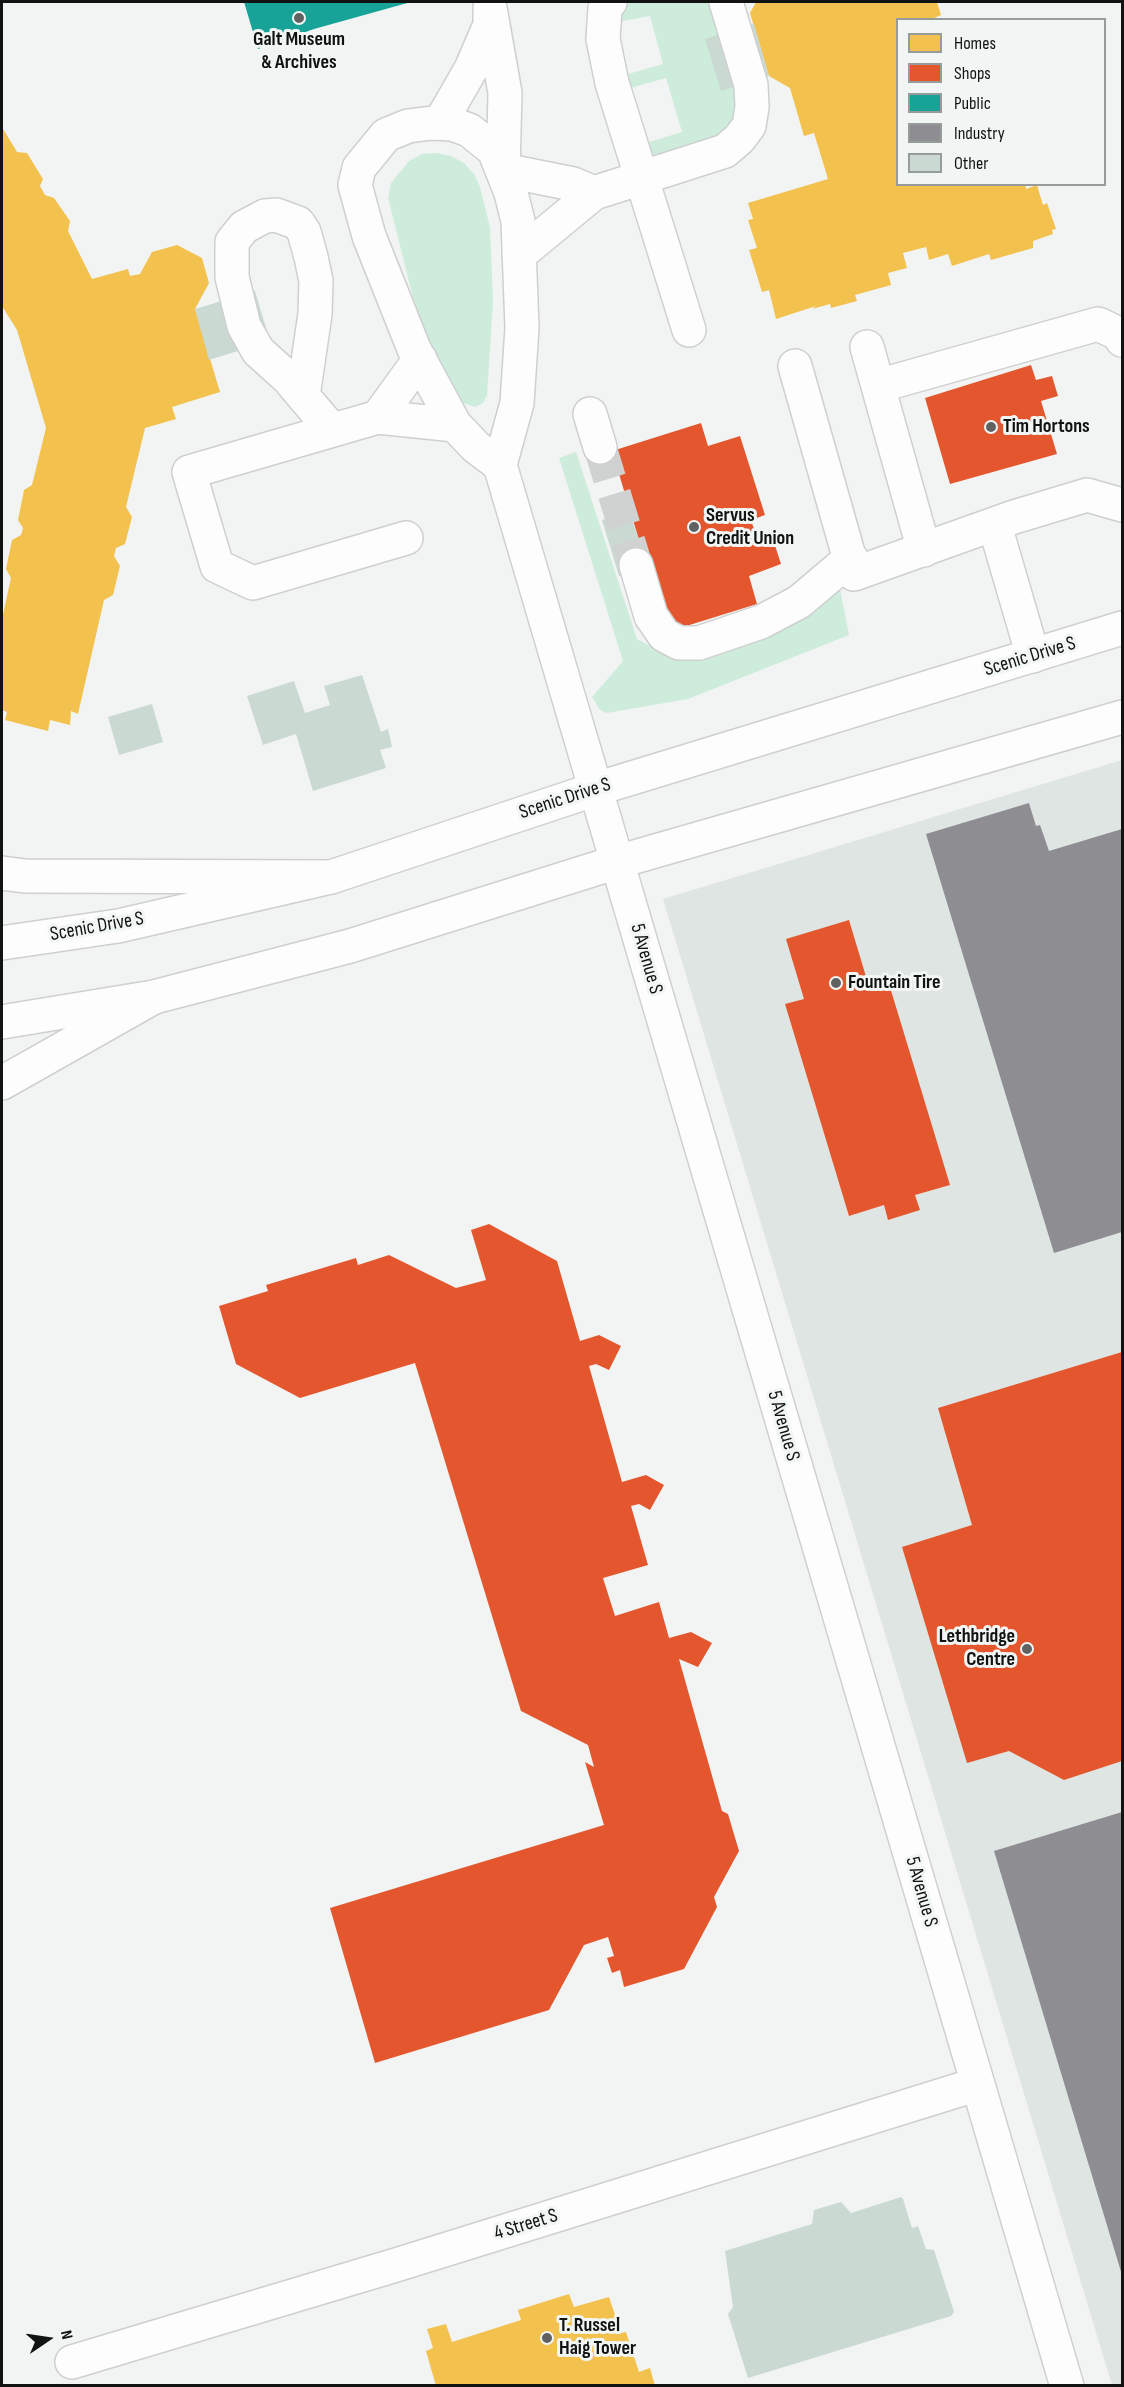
<!DOCTYPE html>
<style>
body{margin:0}
#map{position:relative;width:1124px;height:2387px;overflow:hidden;background:#f2f4f3;font-family:"Sofia Sans Condensed",sans-serif}
canvas{display:block}
.frame{position:absolute;inset:0;border:3px solid #111312;pointer-events:none}
.legend{position:absolute;left:896px;top:18px;width:210px;height:168px;box-sizing:border-box;background:#f1f5f3;border:2px solid #979b99;margin:0;padding:8px 10px;list-style:none;font-size:18px;color:#111312}
.legend li{display:flex;align-items:center;gap:12px;height:30px}
.legend b{width:30px;border:2px solid #979b99}
.north{position:absolute;left:18px;top:2309px;width:60px;height:60px;-webkit-text-stroke:4px #f1f5f3;paint-order:stroke;rotate:77deg;font-size:16px;font-weight:700;line-height:24px;text-align:center;color:#111312}
.north::after{content:'';display:block;margin:auto;width:21px;height:27px;background:#111312;clip-path:polygon(50% 0,100% 100%,50% 72%,0 100%)}
</style>
<div id="map">
<canvas width="1124" height="2387"></canvas>
<div class="frame"></div>
<ul class="legend">
<li><b style="height:16px;background:#f2c14e"></b>Homes</li>
<li><b style="height:16px;background:#e4572e"></b>Shops</li>
<li><b style="height:16px;background:#17a398"></b>Public</li>
<li><b style="height:16px;background:#8d8d92"></b>Industry</li>
<li><b style="height:16px;background:#cad9d1"></b>Other</li>
</ul>
<div class="north">N</div>
</div>
<script>
const context = document.querySelector('canvas').getContext('2d');
context.lineJoin = 'round';
function fill(path, color) {
  context.fillStyle = color;
  context.fill(path, 'evenodd');
}
function shape(rows) {
  const path = new Path2D();
  for (const r of rows) {
    path.moveTo(r[0], r[1]);
    for (let i = 2; i < r.length; i += 2) path.lineTo(r[i], r[i + 1]);
  }
  return path;
}
function stroke(path, color, width, dash) {
  context.strokeStyle = color;
  context.lineWidth = width;
  context.lineCap = dash ? 'butt' : 'round';
  context.setLineDash(dash || []);
  context.stroke(path);
}
function drawText(font, color, halo, rows, align = 'center') {
  context.font = font + ' "Sofia Sans Condensed",sans-serif';
  context.lineWidth = 6;
  context.setLineDash([]);
  context.textBaseline = 'middle';
  context.strokeStyle = halo;
  context.fillStyle = color;
  for (const [text, x, y, turn = 0] of rows) {
    context.save();
    context.translate(x, y);
    context.rotate((+turn || 0) * Math.PI / 180);
    context.textAlign = isNaN(turn) ? turn : align;
    if (halo) context.strokeText(text, 0, 0);
    context.fillText(text, 0, 0);
    context.restore();
  }
}
fill(shape([
 [1122,760,1122,2385,1112,2385,663,899]
]), '#dfe5e2');
fill(shape([
 [610,2,726,2,749,126,644,178,633,147,682,132,666,78,616,92,611,79,663,64,650,16,603,25],
 [437,153,451,156,464,163,474,174,480,187,490,227,493,301,487,396,483,403,475,407,463,403,431,348,413,298,388,198,391,183,409,161,422,154],
 [576,452,637,639,662,652,838,579,849,635,688,699,607,713,600,710,592,697,623,661,559,458]
]), '#ceecdc');
fill(shape([
 [756,2,937,2,941,15,930,20,898,20,898,184,1025,184,1026,189,1037,185,1043,205,1047,203,1056,229,1052,230,1053,234,1033,241,1033,248,991,260,989,254,952,266,948,254,929,260,926,247,903,253,907,268,888,273,891,285,855,295,857,301,831,308,830,304,812,309,816,306,776,319,769,290,762,292,749,250,757,248,748,220,753,219,748,203,828,179,814,133,804,136,790,88,769,76,750,13],
 [2,127,17,152,27,153,43,179,40,186,45,195,54,198,70,221,68,231,92,279,128,269,130,276,140,274,152,252,177,245,202,258,209,283,195,309,220,392,172,407,176,419,145,428,126,507,132,517,125,544,116,548,114,556,120,566,113,595,104,600,78,714,71,711,70,725,50,720,48,731,5,720,7,712,2,710,2,619,11,578,6,569,12,540,21,535,23,528,18,520,24,490,32,485,46,428,17,330,2,306],
 [569,2294,574,2307,609,2297,621,2333,626,2332,639,2372,650,2368,655,2386,436,2386,426,2351,433,2348,427,2329,446,2324,452,2342,521,2320,518,2310]
]), '#f2c14e');
fill(shape([
 [1031,365,1036,380,1052,376,1058,396,1041,401,1057,454,950,484,925,398],
 [701,423,708,446,740,436,765,515,751,520,757,538,771,533,781,564,749,576,757,604,667,632,612,451],
 [849,920,867,980,886,974,950,1185,915,1195,920,1210,888,1220,884,1205,849,1216,785,1004,804,999,786,939],
 [489,1224,557,1261,580,1341,599,1335,621,1346,609,1370,596,1364,589,1366,622,1482,646,1475,664,1485,650,1510,639,1504,631,1506,648,1565,603,1578,615,1616,659,1602,669,1638,691,1632,712,1643,698,1667,679,1659,722,1811,728,1814,739,1851,714,1897,717,1907,684,1969,624,1987,620,1970,612,1973,607,1958,614,1956,608,1937,584,1945,549,2010,375,2063,330,1908,604,1825,585,1762,594,1767,588,1745,521,1711,415,1363,300,1398,236,1364,219,1306,268,1291,266,1285,356,1258,358,1265,389,1255,456,1288,486,1280,471,1230],
 [1122,1352,1122,1761,1064,1780,1009,1751,967,1763,902,1547,972,1525,938,1408]
]), '#e4572e');
fill(shape([
 [244,2,411,2,314,29,258,49]
]), '#17a398');
fill(shape([
 [1029,803,1036,826,1040,825,1049,851,1122,829,1122,1232,1054,1253,926,834],
 [1122,1812,1122,2275,994,1851]
]), '#8d8d92');
fill(shape([
 [754,24,769,76,721,91,705,39],
 [255,291,270,341,209,360,195,309],
 [630,512,647,567,619,576,602,520],
 [362,675,381,732,388,729,392,747,380,750,386,768,313,791,296,734,263,745,247,696,294,681,305,713,330,705,324,686],
 [152,704,163,742,119,755,108,717],
 [901,2197,903,2199,912,2228,918,2226,926,2249,934,2250,954,2312,951,2316,748,2378,728,2314,733,2307,725,2251,812,2224,814,2210,841,2202,851,2213]
]), '#cad9d1');
stroke(shape([
 [600,447,636,565]
]), '#d0d2d1', 33, [33, 16]);
const minor = shape([
 [610,2,605,8,603,39,612,83,689,330],
 [490,8,505,93,503,170,573,184,594,193],
 [432,123,452,124,469,130,494,150,511,193,518,221,522,328,517,403,500,465,476,447,455,425,414,349,369,236,355,185,359,168,386,135,408,126,432,123],
 [440,123,471,69,490,25,490,15],
 [519,255,594,193,725,151,739,139,749,126,752,107,751,85,726,2],
 [867,347,924,550],
 [795,366,854,574,1014,517,1087,495,1122,505],
 [878,386,1098,324,1119,334,1122,340],
 [303,396,315,314,316,281,311,257,304,232,298,223,276,215,265,216,244,227,232,242,232,277,244,326,258,351,288,378,303,396,332,430],
 [590,414,600,447],
 [378,417,420,359],
 [500,465,1067,2386],
 [995,526,1033,656],
 [406,538,253,583,217,566,189,472,378,417,455,425],
 [636,565,651,616,664,635,679,643,699,643,761,622,799,602,851,558],
 [72,2362,396,2265,978,2084]
]);
const major = shape([
 [2,943,118,926,331,877,596,789,1122,628],
 [2,1022,154,997,350,946,617,862,1122,717]
]);
const highway = shape([
 [2,873,25,876,331,877],
 [2,1083,154,997]
]);
stroke(minor, '#ced0cf', 36);
stroke(major, '#ced0cf', 36);
stroke(highway, '#ced0cf', 36);
stroke(minor, '#fdfdfd', 33);
stroke(major, '#fdfdfd', 33);
stroke(highway, '#fdfdfd', 33);
for (const [x, y, r, color] of [
 [299,18,6,"#606261"],
 [991,427,6,"#606261"],
 [694,527,6,"#606261"],
 [836,983,6,"#606261"],
 [1027,1649,6,"#606261"],
 [547,2338,6,"#606261"]
]) {
  const dot = new Path2D();
  dot.arc(x, y, r, 0, 2 * Math.PI);
  context.fillStyle = color;
  context.fill(dot);
  stroke(dot, '#f1f5f3', 2);
}
drawText('bold 20px', '#111312', '#f1f5f3', [
 ["Galt Museum",299,40,"center"],
 ["& Archives",299,63,"center"],
 ["Tim Hortons",1003,427],
 ["Servus",706,516],
 ["Credit Union",706,539],
 ["Fountain Tire",848,983],
 ["Lethbridge",1015,1637,"right"],
 ["Centre",1015,1660,"right"],
 ["T. Russel",559,2326],
 ["Haig Tower",559,2349]
], 'left');
drawText('20px', '#111312', '#f1f5f3', [
 ["Scenic Drive S",1030,657,-17],
 ["Scenic Drive S",565,799,-18],
 ["Scenic Drive S",97,927,-10],
 ["5 Avenue S",646,959,74],
 ["5 Avenue S",783,1426,74],
 ["5 Avenue S",921,1892,74],
 ["4 Street S",526,2225,-17]
]);
</script>
